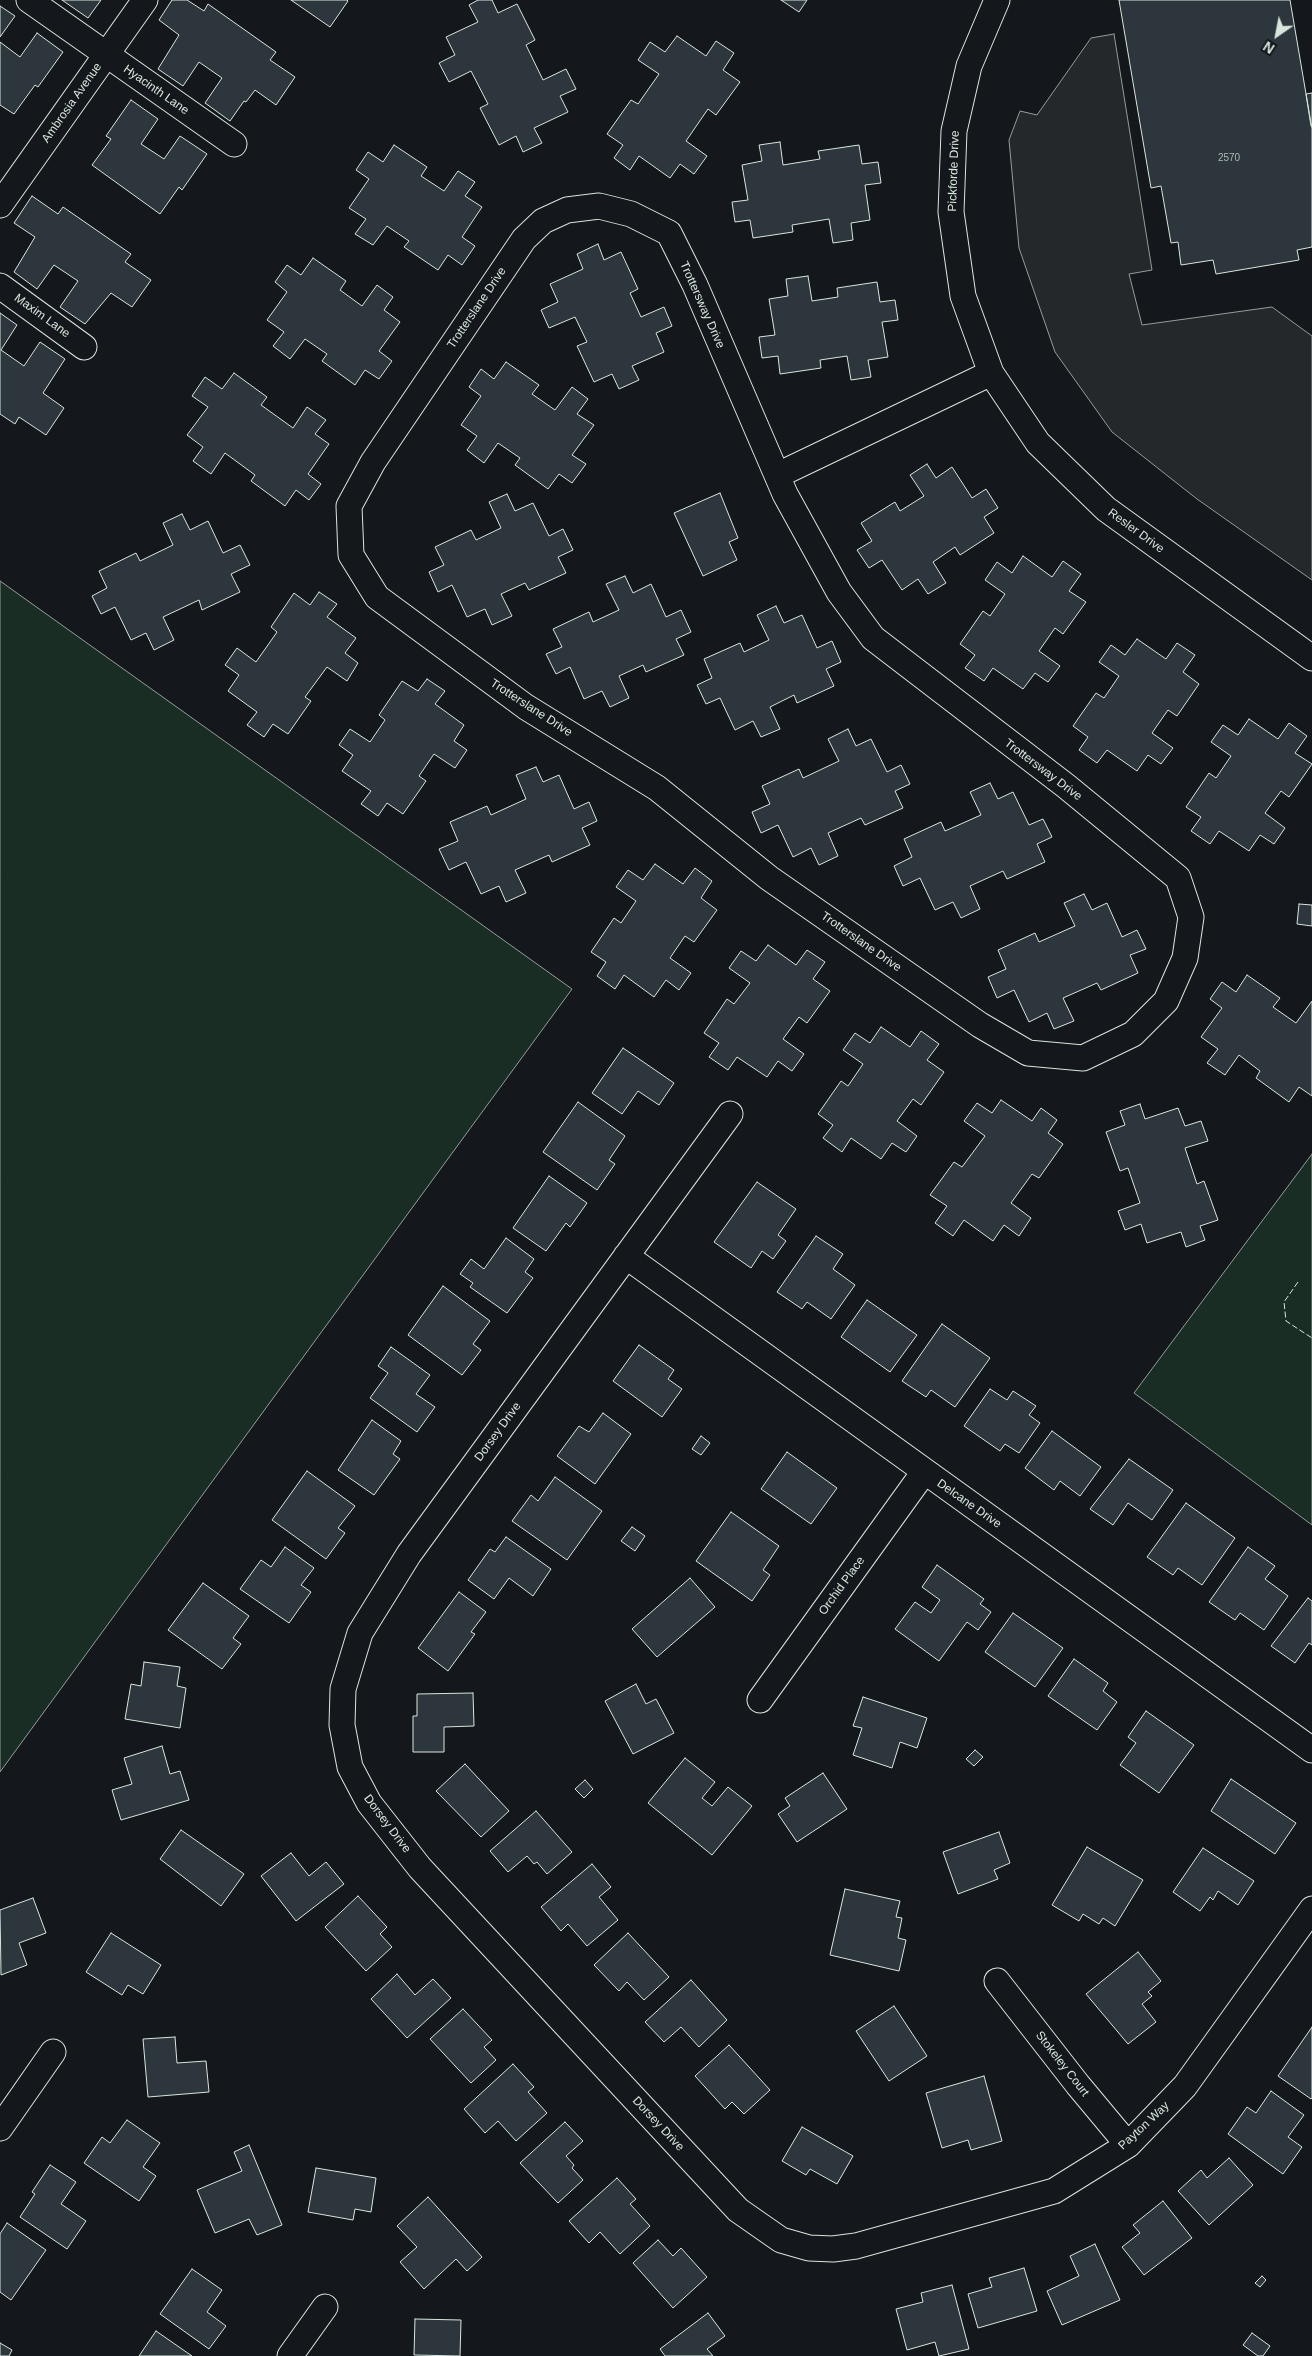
<!DOCTYPE html>
<style>
body{margin:0}
#map{position:relative;width:1312px;height:2356px;overflow:hidden;background:#14181c;font-family:Arial,sans-serif}
canvas{display:block}
.north{position:absolute;left:1252px;top:10px;width:50px;height:50px;-webkit-text-stroke:4px #14181c;paint-order:stroke;rotate:213deg;font-size:14px;font-weight:700;line-height:20px;text-align:center;color:#d8e6dc}
.north::after{content:'';display:block;margin:auto;width:18px;height:22px;background:#d8e6dc;clip-path:polygon(50% 0,100% 100%,50% 72%,0 100%)}
</style>
<div id="map">
<canvas width="1312" height="2356"></canvas>
<div class="north">N</div>
</div>
<script>
const context = document.querySelector('canvas').getContext('2d');
context.lineJoin = 'round';
function fill(path, color) {
  context.fillStyle = color;
  context.fill(path, 'evenodd');
}
function shape(rows) {
  const path = new Path2D();
  for (const r of rows) {
    path.moveTo(r[0], r[1]);
    for (let i = 2; i < r.length; i += 2) path.lineTo(r[i], r[i + 1]);
  }
  return path;
}
function stroke(path, color, width, dash) {
  context.strokeStyle = color;
  context.lineWidth = width;
  context.lineCap = dash ? 'butt' : 'round';
  context.setLineDash(dash || []);
  context.stroke(path);
}
function drawText(font, color, halo, rows, align = 'center') {
  context.font = font + ' Arial,sans-serif';
  context.lineWidth = 4;
  context.setLineDash([]);
  context.textBaseline = 'middle';
  context.strokeStyle = halo;
  context.fillStyle = color;
  for (const [text, x, y, turn = 0] of rows) {
    context.save();
    context.translate(x, y);
    context.rotate((+turn || 0) * Math.PI / 180);
    context.textAlign = isNaN(turn) ? turn : align;
    if (halo) context.strokeText(text, 0, 0);
    context.fillText(text, 0, 0);
    context.restore();
  }
}
const green = shape([
 [0,581,572,989,0,1772,0,581],
 [1312,1154,1312,1525,1134,1393,1312,1154]
]);
fill(green, '#1a2d24');
stroke(green, '#939e99', 1);
const parking = shape([
 [1114,34,1152,270,1129,274,1142,325,1272,307,1312,336,1312,580,1197,499,1112,432,1055,352,1019,248,1009,140,1020,111,1037,115,1091,38,1114,34]
]);
fill(parking, '#24282b');
stroke(parking, '#939e99', 1);
const building = shape([
 [62,0,101,0,88,18,62,0],
 [172,0,187,0,204,11,208,4,276,52,270,60,295,77,276,105,255,90,246,102,244,101,230,121,205,103,222,78,199,62,183,86,158,69,179,35,159,20,172,0],
 [291,0,347,0,348,1,330,27,291,0],
 [478,0,492,0,498,13,517,4,535,40,526,45,543,80,566,69,576,89,560,96,568,112,534,128,542,143,523,152,516,136,499,145,480,108,488,104,471,71,449,82,439,63,455,55,446,37,478,22,469,5,478,0],
 [781,0,807,0,799,12,781,0],
 [1119,0,1290,0,1312,129,1312,247,1297,250,1299,260,1216,274,1213,260,1181,265,1178,242,1171,243,1161,186,1151,188,1119,0],
 [0,6,15,16,0,37,0,6],
 [37,33,63,52,38,87,35,85,14,114,0,105,0,42,20,57,37,33],
 [677,36,706,56,716,41,734,53,723,70,740,82,716,115,708,109,686,141,707,156,694,174,680,164,670,178,639,156,630,170,614,158,623,145,607,134,631,100,638,104,659,74,638,60,650,42,665,52,677,36],
 [1312,93,1312,126,1311,126,1306,94,1312,93],
 [131,100,158,119,141,144,164,159,180,136,207,154,182,190,179,187,160,214,92,165,111,139,106,136,131,100],
 [780,142,783,165,820,159,818,151,859,145,862,164,878,162,881,183,865,185,870,220,851,223,853,240,833,243,829,219,792,225,793,232,753,238,750,220,735,222,732,202,748,200,742,165,762,161,759,145,780,142],
 [394,145,427,167,421,176,444,191,458,171,475,182,465,196,482,207,462,237,475,246,462,265,448,255,438,270,404,247,409,241,387,226,373,245,355,234,366,219,349,208,369,179,356,170,368,152,383,162,394,145],
 [32,196,58,214,63,207,131,254,125,262,151,280,132,307,111,293,85,324,60,307,78,281,54,265,37,289,14,272,35,237,14,223,32,196],
 [598,244,604,260,621,252,638,289,630,293,641,317,664,307,672,326,656,333,664,352,632,366,639,380,619,389,612,374,594,382,577,346,587,342,575,317,549,328,541,310,558,302,550,284,583,269,577,254,598,244],
 [313,258,346,281,340,290,362,306,377,285,393,297,384,310,400,322,379,351,392,361,379,379,365,370,355,385,322,361,327,354,305,339,290,359,273,346,284,332,267,320,287,292,275,282,287,265,301,275,313,258],
 [808,276,812,301,838,297,837,288,877,282,880,302,895,300,898,320,882,322,888,357,868,360,871,377,851,380,847,356,820,360,821,368,780,374,778,356,762,358,759,337,775,335,769,299,788,296,786,279,808,276],
 [0,313,17,325,1,350,24,366,40,342,65,359,43,393,64,408,46,435,19,417,15,424,0,414,0,313],
 [506,362,539,385,532,394,555,410,572,387,588,399,577,414,594,425,572,455,586,464,572,483,559,474,548,489,515,465,520,458,498,443,484,463,467,450,477,436,461,425,481,396,469,387,481,369,494,379,506,362],
 [234,373,267,397,261,405,293,428,307,407,326,420,315,434,329,444,308,474,321,484,309,500,296,490,285,506,251,481,255,475,225,453,211,474,193,461,203,447,187,435,208,407,192,396,205,377,222,389,234,373],
 [927,464,936,478,952,467,972,498,986,489,998,508,984,517,994,533,960,555,955,547,933,562,946,583,928,594,918,579,902,590,882,560,869,568,857,550,872,541,861,523,895,502,900,511,924,496,910,475,927,464],
 [720,493,738,538,729,542,737,560,703,576,674,513,720,493],
 [507,494,515,511,533,503,549,536,563,529,573,550,558,557,566,573,529,590,525,583,501,594,512,616,492,625,485,609,467,617,452,585,438,592,429,572,444,565,435,547,471,530,476,540,501,528,489,502,507,494],
 [182,514,190,530,208,521,223,553,240,545,250,565,231,574,240,592,202,610,199,600,163,617,174,640,154,650,146,633,131,640,115,607,101,614,92,596,107,588,99,571,136,553,140,561,173,545,163,523,182,514],
 [1023,556,1052,577,1063,561,1081,574,1069,591,1086,602,1063,634,1055,628,1039,651,1060,666,1048,682,1035,673,1023,689,993,668,984,681,965,668,975,655,960,644,983,611,990,616,1005,594,985,580,997,562,1012,573,1023,556],
 [625,576,633,593,651,584,666,617,681,610,691,632,676,639,684,655,646,672,643,665,619,676,629,698,610,707,602,691,584,699,570,667,556,674,546,654,562,647,553,629,589,612,593,622,619,610,606,584,625,576],
 [319,592,337,604,327,617,356,638,345,653,358,663,347,681,327,667,305,697,311,701,288,734,273,724,264,737,247,725,257,712,228,691,239,675,225,665,237,648,256,662,277,632,271,627,294,593,310,605,319,592],
 [776,606,784,623,802,615,817,648,832,641,841,662,826,669,834,686,797,703,794,695,770,707,780,729,761,737,753,721,735,730,720,698,706,704,697,685,712,678,704,659,740,643,744,652,769,640,757,615,776,606],
 [1137,639,1166,659,1177,643,1195,655,1183,672,1199,684,1177,716,1168,710,1152,733,1173,748,1161,764,1148,755,1137,771,1107,750,1097,763,1079,750,1088,737,1073,726,1096,693,1104,698,1119,676,1099,662,1111,645,1125,655,1137,639],
 [427,679,445,691,435,704,464,725,454,741,467,750,455,768,434,754,419,776,426,781,403,814,387,803,378,816,361,804,371,791,342,771,353,755,339,745,350,729,370,742,385,720,379,715,402,681,418,691,427,679],
 [1249,719,1278,739,1289,723,1307,736,1295,753,1312,764,1289,797,1281,791,1265,813,1285,828,1274,844,1260,835,1249,851,1219,831,1210,844,1191,831,1201,817,1186,807,1209,773,1216,778,1231,756,1211,742,1223,725,1238,735,1249,719],
 [848,729,856,746,871,739,887,772,901,765,910,784,895,791,903,808,865,825,861,818,828,833,838,856,819,865,811,848,793,857,778,825,761,833,752,812,770,804,762,786,799,769,803,778,839,761,828,739,848,729],
 [536,767,543,782,559,775,574,809,589,802,597,821,582,828,590,845,552,862,549,855,515,870,526,893,506,902,499,886,481,894,466,862,449,870,439,849,458,841,450,822,487,806,491,815,526,799,516,775,536,767],
 [990,783,998,799,1013,792,1029,825,1043,819,1052,837,1037,844,1045,862,1007,879,1003,871,970,886,980,909,961,918,953,902,935,910,920,878,903,886,894,866,912,857,904,839,941,822,945,831,981,815,970,792,990,783],
 [655,864,683,884,695,868,712,881,701,898,717,910,694,942,685,936,670,958,691,973,679,990,666,980,654,997,624,975,615,989,597,976,606,962,591,952,614,918,621,923,636,901,616,887,628,870,643,880,655,864],
 [1084,894,1092,910,1107,903,1122,937,1137,930,1146,949,1130,955,1138,973,1101,990,1097,983,1063,998,1074,1021,1054,1029,1047,1013,1029,1022,1014,990,997,998,988,977,1006,969,998,950,1035,933,1039,942,1075,926,1064,903,1084,894],
 [1299,904,1312,905,1312,926,1297,924,1299,904],
 [768,945,796,965,807,950,825,962,813,979,830,991,807,1023,799,1017,783,1039,804,1054,792,1071,778,1061,767,1077,737,1057,728,1070,709,1057,719,1043,704,1033,727,999,734,1004,750,983,729,968,741,951,756,961,768,945],
 [1247,975,1280,998,1273,1007,1296,1023,1312,1001,1312,1096,1299,1087,1289,1102,1256,1078,1260,1071,1239,1055,1225,1075,1207,1063,1218,1049,1201,1037,1222,1008,1210,999,1222,982,1236,992,1247,975],
 [881,1027,910,1047,921,1031,939,1044,927,1060,944,1072,921,1105,913,1099,897,1121,917,1136,906,1152,892,1143,881,1159,851,1138,842,1152,823,1138,833,1125,818,1114,841,1081,848,1086,863,1064,843,1050,855,1033,870,1043,881,1027],
 [623,1048,674,1083,659,1105,638,1091,622,1114,592,1093,623,1048],
 [1001,1100,1032,1121,1041,1108,1057,1120,1048,1133,1063,1144,1039,1178,1032,1174,1011,1203,1031,1218,1019,1236,1004,1225,993,1241,964,1220,953,1236,935,1223,947,1206,930,1195,954,1162,962,1167,985,1136,964,1121,977,1103,992,1113,1001,1100],
 [578,1102,625,1136,609,1160,615,1164,597,1190,543,1152,578,1102],
 [1140,1104,1145,1119,1178,1108,1185,1126,1201,1121,1208,1141,1185,1148,1197,1184,1204,1181,1218,1220,1200,1226,1205,1240,1186,1247,1181,1232,1147,1243,1141,1224,1125,1230,1118,1211,1140,1203,1128,1168,1120,1171,1106,1132,1125,1125,1120,1111,1140,1104],
 [549,1176,587,1203,570,1227,566,1223,546,1251,513,1228,549,1176],
 [757,1182,796,1209,778,1235,786,1241,773,1259,762,1251,751,1268,714,1242,757,1182],
 [816,1236,843,1254,833,1269,855,1285,831,1319,807,1302,802,1309,777,1292,816,1236],
 [506,1238,534,1259,525,1272,533,1278,507,1313,470,1287,473,1283,460,1274,471,1259,484,1269,506,1238],
 [443,1286,490,1321,473,1344,481,1350,462,1375,408,1335,443,1286],
 [867,1300,917,1335,890,1372,841,1337,867,1300],
 [942,1324,990,1358,955,1407,931,1390,926,1397,902,1381,942,1324],
 [639,1345,674,1370,668,1379,682,1389,662,1417,613,1381,639,1345],
 [391,1347,430,1375,416,1394,435,1407,417,1432,370,1398,388,1373,378,1366,391,1347],
 [990,1389,1007,1400,1013,1391,1036,1406,1029,1415,1040,1423,1019,1453,1005,1444,1000,1451,964,1426,990,1389],
 [603,1413,631,1434,595,1484,557,1456,579,1426,589,1432,603,1413],
 [372,1420,401,1441,393,1454,400,1459,374,1495,338,1470,372,1420],
 [1052,1431,1101,1467,1080,1496,1060,1481,1054,1490,1025,1468,1052,1431],
 [701,1436,710,1443,701,1455,692,1449,701,1436],
 [787,1452,837,1488,811,1524,761,1489,787,1452],
 [1129,1459,1173,1490,1152,1520,1128,1503,1113,1525,1090,1509,1129,1459],
 [307,1471,355,1506,338,1528,345,1533,326,1559,272,1520,307,1471],
 [555,1477,602,1511,567,1560,512,1521,531,1495,538,1501,555,1477],
 [1186,1503,1235,1538,1202,1585,1178,1568,1173,1575,1147,1557,1186,1503],
 [731,1512,779,1546,763,1570,770,1575,752,1601,696,1561,731,1512],
 [632,1527,645,1536,635,1551,621,1541,632,1527],
 [506,1537,551,1569,533,1596,509,1578,494,1599,468,1580,490,1549,495,1552,506,1537],
 [285,1547,314,1568,301,1585,311,1592,289,1623,240,1589,261,1560,271,1567,285,1547],
 [1248,1547,1275,1566,1265,1579,1288,1596,1264,1630,1240,1613,1235,1620,1209,1602,1248,1547],
 [937,1565,984,1599,980,1604,991,1612,978,1630,967,1622,939,1661,895,1629,915,1602,931,1613,940,1600,922,1587,937,1565],
 [690,1578,715,1607,657,1657,632,1629,690,1578],
 [203,1583,249,1616,233,1638,241,1644,222,1669,168,1630,203,1583],
 [459,1592,486,1612,471,1632,475,1634,448,1671,418,1648,459,1592],
 [1308,1598,1312,1601,1312,1645,1309,1643,1295,1663,1271,1646,1308,1598],
 [1013,1613,1063,1648,1035,1687,985,1652,1013,1613],
 [1074,1659,1108,1683,1103,1691,1117,1702,1097,1730,1048,1696,1074,1659],
 [144,1662,180,1667,177,1686,186,1688,180,1728,125,1719,131,1684,141,1686,144,1662],
 [636,1684,646,1704,656,1699,674,1733,633,1754,605,1701,636,1684],
 [473,1693,474,1726,444,1727,444,1752,413,1752,413,1716,417,1716,417,1694,473,1693],
 [863,1697,927,1718,917,1748,900,1742,892,1768,853,1755,862,1728,853,1726,863,1697],
 [1146,1711,1194,1745,1159,1793,1120,1765,1136,1743,1128,1737,1146,1711],
 [162,1746,170,1774,180,1771,189,1800,121,1820,112,1790,132,1784,124,1758,162,1746],
 [975,1750,983,1757,974,1766,966,1759,975,1750],
 [685,1758,715,1782,702,1798,712,1806,728,1787,752,1806,712,1855,648,1803,685,1758],
 [465,1764,509,1811,481,1837,436,1791,465,1764],
 [823,1773,847,1809,797,1842,778,1814,790,1806,785,1798,823,1773],
 [1231,1779,1296,1823,1275,1854,1211,1811,1231,1779],
 [585,1780,593,1789,584,1798,575,1789,585,1780],
 [536,1811,572,1852,547,1874,537,1862,534,1864,527,1856,508,1872,490,1851,536,1811],
 [181,1830,244,1874,221,1906,160,1859,181,1830],
 [999,1832,1010,1863,994,1870,998,1879,958,1894,943,1852,999,1832],
 [1087,1847,1143,1880,1115,1926,1103,1918,1099,1924,1083,1914,1079,1921,1052,1905,1087,1847],
 [1203,1848,1254,1881,1238,1905,1218,1891,1213,1900,1210,1897,1200,1911,1173,1892,1203,1848],
 [291,1853,309,1876,326,1862,344,1884,296,1921,261,1876,291,1853],
 [592,1864,611,1887,599,1897,618,1920,587,1946,568,1924,561,1931,541,1907,592,1864],
 [845,1889,900,1901,896,1917,902,1918,898,1938,906,1940,899,1971,830,1955,845,1889],
 [358,1896,387,1927,380,1934,392,1947,366,1971,325,1927,358,1896],
 [33,1898,46,1933,19,1943,27,1965,1,1975,0,1910,33,1898],
 [111,1933,161,1965,143,1994,128,1985,122,1995,86,1972,111,1933],
 [628,1933,669,1977,644,2000,627,1982,619,1991,594,1965,628,1933],
 [1138,1952,1161,1981,1148,1992,1152,1996,1142,2004,1156,2022,1128,2044,1086,1994,1138,1952],
 [397,1974,415,1995,433,1979,451,1998,407,2038,371,1999,397,1974],
 [691,1980,727,2020,699,2047,681,2027,664,2042,645,2022,691,1980],
 [894,2006,927,2056,889,2081,856,2031,894,2006],
 [463,2009,492,2040,484,2047,496,2060,471,2083,430,2039,463,2009],
 [1312,2027,1312,2098,1311,2099,1278,2076,1312,2027],
 [175,2037,177,2063,206,2061,209,2092,148,2097,143,2039,175,2037],
 [729,2045,770,2090,744,2114,732,2102,725,2109,695,2076,729,2045],
 [513,2064,534,2087,528,2092,547,2113,516,2141,498,2121,485,2133,464,2109,513,2064],
 [984,2076,1002,2141,971,2150,968,2140,942,2148,926,2093,984,2076],
 [1271,2091,1304,2115,1288,2137,1302,2147,1283,2174,1228,2134,1247,2107,1256,2113,1271,2091],
 [127,2120,160,2143,143,2167,156,2176,139,2201,84,2163,102,2137,110,2143,127,2120],
 [565,2122,583,2141,566,2156,574,2165,572,2168,583,2180,558,2203,520,2163,565,2122],
 [802,2127,853,2156,837,2184,810,2169,806,2175,782,2161,802,2127],
 [249,2145,282,2225,257,2235,249,2219,215,2233,197,2190,242,2171,234,2152,249,2145],
 [1229,2158,1253,2185,1209,2225,1178,2191,1201,2170,1207,2178,1229,2158],
 [50,2165,76,2182,61,2204,86,2221,67,2249,20,2217,35,2194,32,2192,50,2165],
 [316,2168,376,2178,371,2212,355,2209,353,2220,308,2212,316,2168],
 [617,2178,636,2199,630,2204,650,2226,620,2254,600,2232,589,2243,569,2221,617,2178],
 [428,2197,482,2257,467,2271,456,2259,424,2289,400,2262,417,2247,397,2226,428,2197],
 [1163,2201,1192,2238,1144,2275,1122,2247,1140,2233,1133,2225,1163,2201],
 [7,2223,46,2250,11,2300,0,2292,0,2234,7,2223],
 [658,2240,673,2256,681,2248,707,2277,673,2308,633,2263,658,2240],
 [1095,2244,1120,2300,1062,2325,1047,2291,1079,2276,1070,2256,1095,2244],
 [1024,2268,1037,2311,978,2328,968,2294,992,2287,989,2278,1024,2268],
 [192,2269,222,2290,207,2312,226,2326,209,2349,160,2314,192,2269],
 [1262,2276,1266,2280,1260,2287,1255,2283,1262,2276],
 [952,2285,969,2349,939,2356,935,2342,907,2350,896,2309,923,2302,921,2293,952,2285],
 [708,2313,725,2336,707,2349,713,2356,665,2356,660,2349,708,2313],
 [415,2319,461,2320,460,2356,414,2355,415,2319],
 [156,2331,192,2356,139,2356,156,2331],
 [1252,2333,1270,2346,1263,2356,1258,2356,1243,2345,1252,2333],
 [0,2343,12,2350,9,2356,0,2356,0,2343]
]);
fill(building, '#2c363c');
stroke(building, '#d8e6dc', 1);
const minor = shape([
 [29,0,234,144],
 [997,0,969,66,954,131,951,212,963,296,991,373,1038,443,1106,509,1312,658],
 [0,205,145,0],
 [599,206,631,214,669,233,695,285,785,494,839,592,873,638,1066,786,1178,878,1191,917,1185,958,1166,1001,1133,1034,1083,1058,1028,1053,980,1025,769,878,657,788,526,707,377,597,351,555,349,506,373,462,524,239,543,221,567,210,599,206],
 [0,286,84,347],
 [778,475,991,373],
 [730,1114,409,1554,360,1633,343,1689,342,1725,350,1767,369,1803,420,1868,738,2210,781,2240,809,2248,833,2249,856,2246,1054,2191,1128,2145,1185,2086,1312,1909],
 [626,1256,1312,1750],
 [760,1700,924,1472],
 [997,1981,1078,2085,1128,2145],
 [0,2128,53,2052],
 [290,2356,325,2307]
]);
stroke(minor, '#d8e6dc', 27);
stroke(minor, '#14181c', 25);
stroke(shape([
 [1298,1282,1284,1302,1286,1321,1312,1338]
]), '#d8e6dc', 1, [6, 2.5]);
drawText('10px', '#adbab4', null, [
 ["2570",1229,158]
]);
drawText('12px', '#d8e6dc', '#14181c', [
 ["Hyacinth Lane",156,90,35],
 ["Ambrosia Avenue",72,103,-55],
 ["Pickforde Drive",954,171,-88],
 ["Trottersway Drive",702,305,66],
 ["Trotterslane Drive",477,308,-56],
 ["Maxim Lane",42,316,36],
 ["Resler Drive",1136,531,36],
 ["Trotterslane Drive",531,708,33],
 ["Trottersway Drive",1043,770,37],
 ["Trotterslane Drive",861,942,35],
 ["Dorsey Drive",498,1432,-54],
 ["Delcane Drive",969,1504,35],
 ["Orchid Place",842,1586,-54],
 ["Dorsey Drive",387,1824,53],
 ["Stokeley Court",1062,2064,52],
 ["Dorsey Drive",658,2124,47],
 ["Payton Way",1144,2126,-43]
]);
</script>
